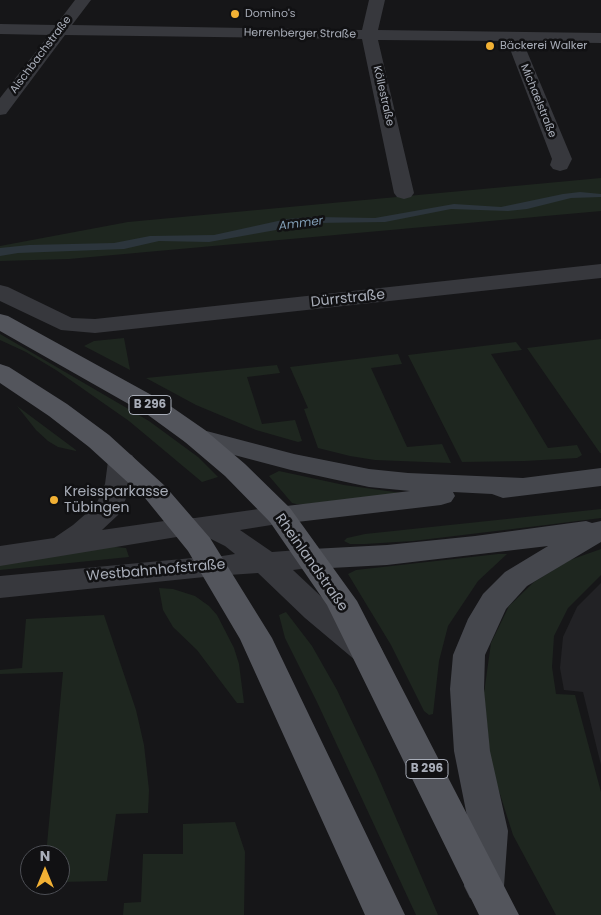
<!DOCTYPE html>
<meta charset="utf-8">
<style>
body{margin:0}
#map{position:relative;width:601px;height:915px;overflow:hidden;background:#161618;font-family:Poppins,sans-serif}
canvas{display:block}
.north{position:absolute;left:20px;top:845px;width:50px;height:50px;box-sizing:border-box;background:#111113;border:1px solid #4d4f55;border-radius:50%;rotate:0deg;font-size:14px;font-weight:700;line-height:20px;text-align:center;color:#a8adb8}
.north::after{content:'';display:block;margin:auto;width:18px;height:22px;background:#f2b134;clip-path:polygon(50% 0,100% 100%,50% 72%,0 100%)}
</style>
<div id="map">
<canvas width="601" height="915"></canvas>
<div class="north">N</div>
</div>
<script>
const context = document.querySelector('canvas').getContext('2d');
context.lineJoin = 'round';
function fill(path, color) {
  context.fillStyle = color;
  context.fill(path, 'evenodd');
}
function shape(rows) {
  const path = new Path2D();
  for (const r of rows) {
    path.moveTo(r[0], r[1]);
    for (let i = 2; i < r.length; i += 2) path.lineTo(r[i], r[i + 1]);
  }
  return path;
}
function stroke(path, color, width, dash) {
  context.strokeStyle = color;
  context.lineWidth = width;
  context.lineCap = dash ? 'butt' : 'round';
  context.setLineDash(dash || []);
  context.stroke(path);
}
function drawText(font, color, halo, rows, align = 'center') {
  context.font = font + ' Poppins,sans-serif';
  context.lineWidth = 5;
  context.setLineDash([]);
  context.textBaseline = 'middle';
  context.strokeStyle = halo;
  context.fillStyle = color;
  for (const [text, x, y, turn = 0] of rows) {
    context.save();
    context.translate(x, y);
    context.rotate((+turn || 0) * Math.PI / 180);
    context.textAlign = isNaN(turn) ? turn : align;
    if (halo) context.strokeText(text, 0, 0);
    context.fillText(text, 0, 0);
    context.restore();
  }
}
fill(shape([
 [601,583,601,765,583,692,564,690,560,668,563,637,577,607]
]), '#222225');
fill(shape([
 [601,178,601,211,69,259,0,261,0,246,128,222],
 [0,334,149,421,198,457,218,477,202,482,129,421,56,370,26,352,0,340],
 [124,338,130,370,84,346,94,341],
 [601,339,601,453,600,453,527,348],
 [516,342,522,350,491,354,548,448,577,445,582,455,577,458,525,461,462,462,408,355],
 [398,354,402,364,371,368,407,447,442,444,451,463,375,460,350,456,318,448,304,409,308,408,290,367],
 [277,365,280,373,247,377,262,424,295,420,302,441,298,442,256,430,196,405,146,378],
 [17,406,76,450,76,451,58,447,48,441,36,430],
 [279,471,344,485,402,493,308,504,296,504,292,503,269,476],
 [601,509,601,518,546,525,413,541,365,544,350,544,344,541,347,538,365,534],
 [105,546,126,548,129,557,0,570,0,563],
 [601,549,601,575,568,608,554,636,552,667,556,694,575,695,601,792,601,915,556,915,513,835,491,766,484,693,491,643,509,606,534,582,570,560],
 [498,554,507,554,478,581,448,626,439,661,433,714,429,715,424,711,391,645,348,574,356,570],
 [159,588,173,589,195,596,209,606,217,615,234,648,239,664,244,703,237,703,197,650,173,627,163,610],
 [286,612,312,646,337,690,376,772,438,915,416,915,317,702,285,638,279,615],
 [104,615,136,710,144,745,149,790,148,813,116,814,107,881,60,882,60,855,46,855,63,672,0,674,0,670,22,668,26,619],
 [235,822,245,852,244,915,123,915,124,903,141,902,143,854,183,854,183,824]
]), '#1e261f');
fill(shape([
 [580,192,601,194,601,197,571,198,527,209,508,211,451,209,385,222,315,223,209,242,159,241,124,249,18,253,0,256,0,248,29,245,114,243,150,236,214,235,287,219,316,217,375,218,454,204,501,207,563,194]
]), '#2c353c');
fill(shape([
 [75,0,91,0,72,25,362,30,369,0,385,0,378,30,601,33,601,43,523,42,572,159,567,169,560,171,553,169,550,165,552,159,507,41,378,40,414,193,411,197,404,199,397,197,394,193,362,39,65,35,6,114,0,115,0,98,49,35,0,34,0,24,56,25,75,0],
 [601,264,601,278,95,333,61,330,0,301,0,285,8,287,72,318,95,319,601,264],
 [122,453,132,455,136,461,133,484,118,515,102,530,185,518,195,520,200,527,195,534,0,566,0,546,54,538,73,525,96,505,105,484,108,461,112,455,122,453],
 [214,556,225,559,229,566,225,573,214,576,0,598,0,576,214,556]
]), '#37383d');
fill(shape([
 [280,506,290,508,295,515,290,522,240,530,272,552,312,549,323,552,327,559,323,566,293,570,327,602,379,644,383,652,379,660,367,664,355,660,305,618,258,573,214,576,203,573,199,566,203,559,235,554,225,546,209,538,175,534,170,527,175,520,185,518,195,518,280,506]
]), '#37383d');
fill(shape([
 [195,428,294,454,369,469,408,473,523,478,601,468,601,486,503,498,492,494,453,492,455,496,451,502,441,505,280,524,270,522,265,515,270,508,410,491,369,487,291,470,185,442,182,436,185,430,195,428],
 [586,521,592,523,601,521,601,542,527,586,506,609,485,655,484,689,490,751,508,831,504,886,498,898,484,903,470,898,464,886,470,831,454,751,450,689,453,655,468,619,483,594,505,572,548,546,387,565,312,569,301,566,297,559,301,552,312,549,387,545,475,536,586,521]
]), '#45474d');
fill(shape([
 [0,314,8,316,166,403,205,430,245,464,290,508,357,601,519,915,479,915,327,605,270,522,225,476,185,442,148,415,0,331,0,314],
 [0,364,9,367,67,404,109,435,165,486,210,538,272,638,405,915,365,915,240,639,188,551,145,498,89,447,49,416,0,383,0,364]
]), '#53555c');
for (const [x, y, r, color] of [
 [235,14,5,"#f2b134"],
 [490,46,5,"#f2b134"],
 [54,500,5,"#f2b134"]
]) {
  const dot = new Path2D();
  dot.arc(x, y, r, 0, 2 * Math.PI);
  context.fillStyle = color;
  context.fill(dot);
  stroke(dot, '#111113', 2);
}
drawText('11px', '#a8adb8', '#111113', [
 ["Domino's",245,14],
 ["Bäckerei Walker",500,46]
], 'left');
drawText('11px', '#a8adb8', '#111113', [
 ["Herrenberger Straße",300,34,1],
 ["Aischbachstraße",41,55,-53],
 ["Köllestraße",383,96,77],
 ["Michaelstraße",538,101,68]
]);
drawText('italic 12px', '#7f9bb3', '#111113', [
 ["Ammer",301,224,-7]
]);
for (const [x, y, w] of [
 [150,405,42],
 [427,769,42]
]) {
  const box = new Path2D();
  box.roundRect(x - w / 2, y - 9.5, w, 19, 4);
  context.fillStyle = '#111113';
  context.fill(box);
  stroke(box, '#a8adb8', 1);
}
drawText('bold 12px', '#a8adb8', null, [
 ["B 296",150,405],
 ["B 296",427,769]
]);
drawText('14px', '#a8adb8', '#111113', [
 ["Dürrstraße",348,299,-6],
 ["Rheinlandstraße",311,563,55],
 ["Westbahnhofstraße",156,571,-5]
]);
drawText('14px', '#a8adb8', '#111113', [
 ["Kreissparkasse",64,492],
 ["Tübingen",64,508]
], 'left');
</script>
